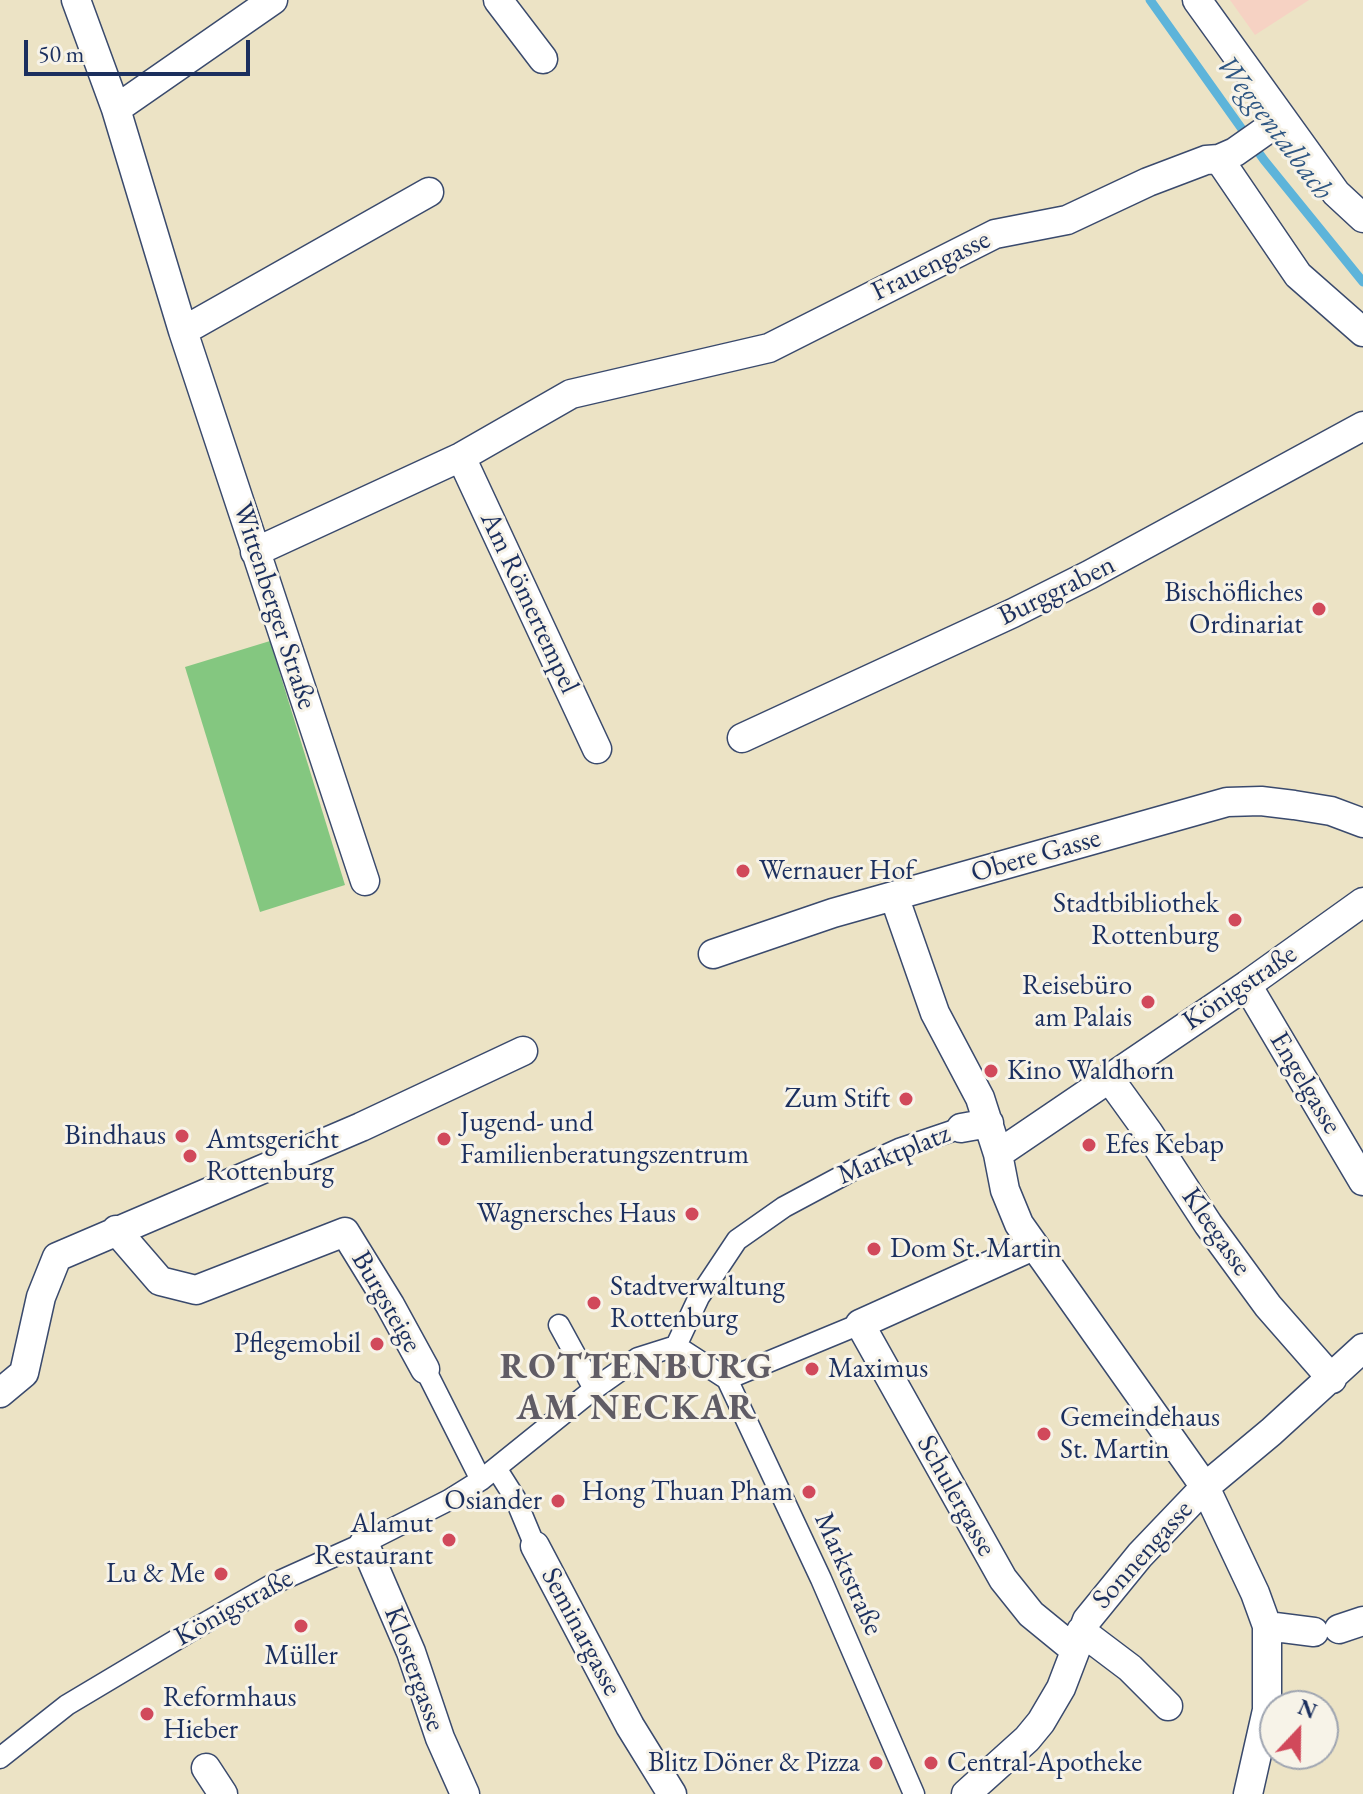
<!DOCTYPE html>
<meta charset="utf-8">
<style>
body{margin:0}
#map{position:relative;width:1363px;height:1794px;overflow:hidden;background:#ece3c5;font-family:"EB Garamond",serif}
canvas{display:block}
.north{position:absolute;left:1259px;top:1690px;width:80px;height:80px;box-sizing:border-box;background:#f7f3e8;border:2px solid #9fa5b1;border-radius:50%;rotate:22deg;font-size:22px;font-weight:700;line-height:32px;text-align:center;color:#1b2f5e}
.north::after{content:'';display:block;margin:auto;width:28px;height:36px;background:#d1495b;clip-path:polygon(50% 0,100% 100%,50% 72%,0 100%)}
.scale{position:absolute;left:24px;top:40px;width:226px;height:36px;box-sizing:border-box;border:4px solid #1b2f5e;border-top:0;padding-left:10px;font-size:24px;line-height:28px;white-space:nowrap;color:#1b2f5e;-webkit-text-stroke:6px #f7f3e8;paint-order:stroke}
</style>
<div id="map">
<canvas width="1363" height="1794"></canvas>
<div class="north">N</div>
<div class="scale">50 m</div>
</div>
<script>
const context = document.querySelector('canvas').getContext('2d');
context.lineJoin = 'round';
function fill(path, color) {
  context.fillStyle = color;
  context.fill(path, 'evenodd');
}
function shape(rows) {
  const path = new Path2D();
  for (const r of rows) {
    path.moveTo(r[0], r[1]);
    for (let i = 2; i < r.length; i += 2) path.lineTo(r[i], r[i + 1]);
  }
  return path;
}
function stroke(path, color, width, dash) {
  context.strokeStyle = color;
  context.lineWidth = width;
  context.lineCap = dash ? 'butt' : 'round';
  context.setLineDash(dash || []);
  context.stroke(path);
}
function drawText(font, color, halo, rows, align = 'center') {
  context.font = font + ' "EB Garamond",serif';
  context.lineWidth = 6;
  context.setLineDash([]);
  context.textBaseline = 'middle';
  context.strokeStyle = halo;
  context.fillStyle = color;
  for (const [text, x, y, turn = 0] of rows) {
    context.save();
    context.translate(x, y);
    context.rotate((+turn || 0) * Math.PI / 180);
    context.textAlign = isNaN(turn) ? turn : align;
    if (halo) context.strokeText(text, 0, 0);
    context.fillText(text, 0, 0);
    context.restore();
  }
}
fill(shape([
 [1230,0,1309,0,1255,35]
]), '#f6d2c3');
fill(shape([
 [270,641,345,885,260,912,185,667]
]), '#84c780');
stroke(shape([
 [1150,0,1264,160,1363,282]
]), '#5db4da', 9);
const pedestrian = shape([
 [559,1325,594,1389],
 [676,1346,727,1379,821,1579,914,1794],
 [425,1369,481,1480],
 [727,1379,860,1324],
 [496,1468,515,1498,535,1546],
 [0,1758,67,1705,196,1628,275,1583,364,1543,449,1500,481,1480,594,1389,638,1358,676,1346,699,1297,737,1240,784,1207,855,1169,899,1149,961,1128]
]);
const minor = shape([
 [76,0,116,109,183,331,365,881],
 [498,0,543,59],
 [1197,0,1336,193,1363,218],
 [116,109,273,0],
 [1219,159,1298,275,1363,332],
 [183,331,429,192],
 [461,457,597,749],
 [255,552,461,457,571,394,769,348,995,234,1067,220,1148,182,1206,160,1219,159,1235,152,1282,119],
 [742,738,1013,613,1089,575,1363,426],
 [894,896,935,1013,980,1098,998,1154,1005,1190,1019,1224,1205,1487,1255,1593,1267,1626,1267,1710,1248,1794],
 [713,954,833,913,1227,802,1261,801,1294,805,1331,811,1363,823],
 [1247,985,1363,1181],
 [1109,1078,1148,1132,1208,1224,1268,1306,1332,1379],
 [961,1128,989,1123],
 [998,1154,1247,985,1363,902],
 [116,1230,160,1281,196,1290,345,1232,390,1305,425,1369],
 [1033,1246,860,1324,1003,1579,1031,1614,1075,1650],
 [0,1393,24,1373,41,1297,57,1257,361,1127,523,1051],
 [364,1543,411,1652,440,1738,465,1794],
 [535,1546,630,1726,672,1794],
 [1267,1626,1314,1632],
 [1339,1629,1363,1621],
 [1081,1631,1130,1668,1168,1706],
 [206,1768,223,1794],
 [966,1794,1027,1739,1041,1722,1061,1688,1087,1620,1140,1555,1205,1487,1271,1432,1363,1348]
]);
stroke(pedestrian, '#3a4a6d', 23);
stroke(minor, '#3a4a6d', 31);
stroke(pedestrian, '#fff', 20);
stroke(minor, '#fff', 28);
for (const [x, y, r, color] of [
 [1319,609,8,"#d1495b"],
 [743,871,8,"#d1495b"],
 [1235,920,8,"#d1495b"],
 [1148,1002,8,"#d1495b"],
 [991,1071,8,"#d1495b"],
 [906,1099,8,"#d1495b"],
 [182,1136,8,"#d1495b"],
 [444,1139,8,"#d1495b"],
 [1089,1145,8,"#d1495b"],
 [190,1156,8,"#d1495b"],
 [692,1214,8,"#d1495b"],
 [874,1249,8,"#d1495b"],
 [594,1303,8,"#d1495b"],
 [377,1344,8,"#d1495b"],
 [812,1369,8,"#d1495b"],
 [1044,1434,8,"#d1495b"],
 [809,1492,8,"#d1495b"],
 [558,1501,8,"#d1495b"],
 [449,1540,8,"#d1495b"],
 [221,1574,8,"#d1495b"],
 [301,1626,8,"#d1495b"],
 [147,1714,8,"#d1495b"],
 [876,1763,8,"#d1495b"],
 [931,1763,8,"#d1495b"]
]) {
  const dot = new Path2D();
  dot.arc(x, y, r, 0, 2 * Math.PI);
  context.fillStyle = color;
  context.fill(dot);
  stroke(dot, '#f7f3e8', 3);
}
drawText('28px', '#1b2f5e', '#f7f3e8', [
 ["Frauengasse",931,266,-26],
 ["Burggraben",1057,591,-26],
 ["Am Römertempel",529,603,65],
 ["Wittenberger Straße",274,606,72],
 ["Obere Gasse",1036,856,-16],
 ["Königstraße",1240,988,-34],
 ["Engelgasse",1305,1083,59],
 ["Marktplatz",894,1155,-22],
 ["Kleegasse",1216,1232,55],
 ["Burgsteige",386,1302,60],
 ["Schulergasse",956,1496,61],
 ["Sonnengasse",1143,1555,-48],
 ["Marktstraße",848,1574,66],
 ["Königstraße",234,1608,-29],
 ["Seminargasse",581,1632,62],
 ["Klostergasse",414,1669,70]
]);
drawText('28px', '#1b2f5e', '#f7f3e8', [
 ["Bischöfliches",1303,593],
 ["Ordinariat",1303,625],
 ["Wernauer Hof",759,871,"left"],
 ["Stadtbibliothek",1219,904],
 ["Rottenburg",1219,936],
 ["Reisebüro",1132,986],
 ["am Palais",1132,1018],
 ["Kino Waldhorn",1007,1071,"left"],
 ["Zum Stift",890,1099],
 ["Jugend- und",460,1123,"left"],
 ["Familienberatungszentrum",460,1155,"left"],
 ["Bindhaus",166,1136],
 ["Amtsgericht",206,1140,"left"],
 ["Rottenburg",206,1172,"left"],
 ["Efes Kebap",1105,1145,"left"],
 ["Wagnersches Haus",676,1214],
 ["Dom St. Martin",890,1249,"left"],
 ["Stadtverwaltung",610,1287,"left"],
 ["Rottenburg",610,1319,"left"],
 ["Pflegemobil",361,1344],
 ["Maximus",828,1369,"left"],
 ["Gemeindehaus",1060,1418,"left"],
 ["St. Martin",1060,1450,"left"],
 ["Hong Thuan Pham",793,1492],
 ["Osiander",542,1501],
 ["Alamut",433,1524],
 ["Restaurant",433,1556],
 ["Lu & Me",205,1574],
 ["Müller",301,1656,"center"],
 ["Reformhaus",163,1698,"left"],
 ["Hieber",163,1730,"left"],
 ["Blitz Döner & Pizza",860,1763],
 ["Central-Apotheke",947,1763,"left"]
], 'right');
drawText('italic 30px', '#2f5783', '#f7f3e8', [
 ["Weggentalbach",1274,128,53]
]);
context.letterSpacing = '2px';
drawText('bold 36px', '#605c65', '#f7f3e8', [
 ["ROTTENBURG",637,1368],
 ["AM NECKAR",637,1409]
]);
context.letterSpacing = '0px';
</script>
